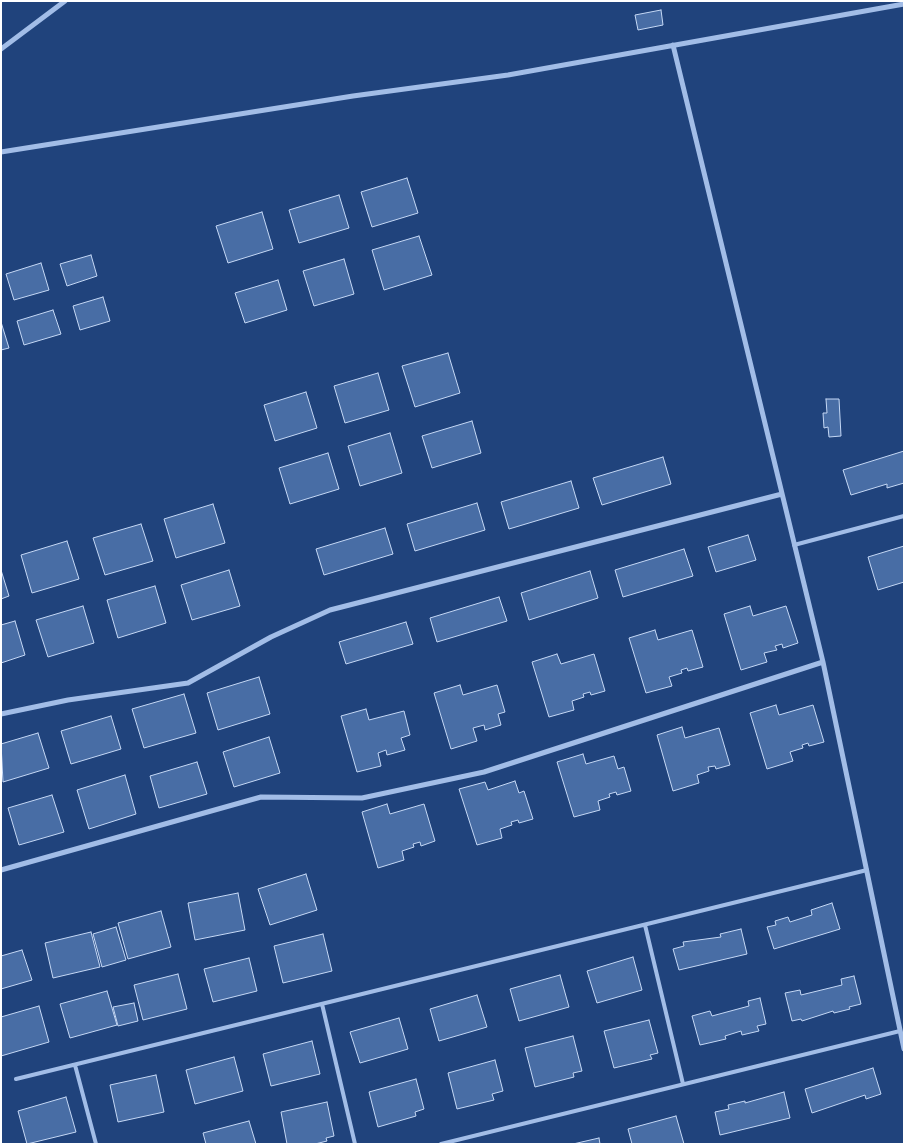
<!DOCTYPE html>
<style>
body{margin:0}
#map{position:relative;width:905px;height:1145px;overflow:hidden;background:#20437c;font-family:"Alegreya Sans",sans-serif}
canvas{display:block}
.frame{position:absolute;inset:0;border:2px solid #fff;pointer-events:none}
</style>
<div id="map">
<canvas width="905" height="1145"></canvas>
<div class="frame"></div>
</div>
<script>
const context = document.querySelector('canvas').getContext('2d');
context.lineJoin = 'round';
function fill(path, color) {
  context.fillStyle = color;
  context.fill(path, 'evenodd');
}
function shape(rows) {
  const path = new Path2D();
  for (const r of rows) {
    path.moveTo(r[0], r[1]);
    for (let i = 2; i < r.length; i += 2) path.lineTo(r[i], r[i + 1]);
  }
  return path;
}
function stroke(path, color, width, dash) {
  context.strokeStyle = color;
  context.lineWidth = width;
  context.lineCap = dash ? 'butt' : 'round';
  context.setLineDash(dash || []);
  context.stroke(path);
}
const building = shape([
 [661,10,663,25,638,30,635,15,661,10],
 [407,178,418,213,372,227,361,192,407,178],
 [339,195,349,228,299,243,289,210,339,195],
 [262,212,273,249,228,263,216,226,262,212],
 [419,236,432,275,384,290,372,250,419,236],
 [91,255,97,276,67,286,60,264,91,255],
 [344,259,354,294,314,306,303,271,344,259],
 [41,263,49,290,14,300,6,274,41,263],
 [278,280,287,310,245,323,235,293,278,280],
 [103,297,110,321,80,330,73,306,103,297],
 [53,310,61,334,24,345,17,321,53,310],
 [1,322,9,348,1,350,1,322],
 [448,353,460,393,415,407,402,366,448,353],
 [378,373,389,410,345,423,334,386,378,373],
 [306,392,317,428,275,441,264,405,306,392],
 [826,399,839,399,841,436,829,437,828,427,824,428,823,413,827,413,826,399],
 [472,421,481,453,432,468,422,436,472,421],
 [390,433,402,473,360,486,348,446,390,433],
 [904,451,904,483,887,488,887,484,851,495,843,470,904,451],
 [328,453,339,489,290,504,279,468,328,453],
 [663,457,671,484,602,505,593,478,663,457],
 [571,481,579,508,509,529,501,502,571,481],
 [477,503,485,530,415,551,407,524,477,503],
 [213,504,225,543,176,558,164,519,213,504],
 [141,524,153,561,105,575,93,538,141,524],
 [385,528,393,554,324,575,316,549,385,528],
 [748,535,756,560,716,572,708,547,748,535],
 [67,541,79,579,32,593,21,555,67,541],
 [904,546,904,582,878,590,868,557,904,546],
 [684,549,693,576,623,597,615,570,684,549],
 [1,570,9,596,1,599,1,570],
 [229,570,240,606,192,620,181,585,229,570],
 [590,571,598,598,529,620,521,593,590,571],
 [155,586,166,623,118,638,107,600,155,586],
 [499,597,507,621,437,642,430,618,499,597],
 [83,606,94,643,48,657,36,620,83,606],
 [750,606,753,616,786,606,798,643,783,648,782,644,775,646,777,650,764,653,767,662,741,670,724,614,750,606],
 [15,621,25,655,1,663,1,625,15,621],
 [406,622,413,644,346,664,339,642,406,622],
 [655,630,658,640,692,630,703,667,688,671,687,668,681,670,682,673,669,677,672,686,646,693,629,638,655,630],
 [557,654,561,664,594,654,605,691,591,695,590,692,583,694,584,697,572,701,574,710,549,717,532,662,557,654],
 [259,677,270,714,218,730,207,693,259,677],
 [460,685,463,695,497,685,505,712,498,714,501,725,485,730,484,725,473,728,477,741,451,749,434,693,460,685],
 [184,694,196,733,144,748,132,709,184,694],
 [776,705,779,715,813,705,824,742,809,746,808,743,802,745,803,748,790,752,793,761,767,769,750,713,776,705],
 [366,709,369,720,404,711,410,735,401,738,405,750,387,755,386,750,378,753,381,766,357,772,341,716,366,709],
 [111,716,121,749,71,764,61,731,111,716],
 [682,727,685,738,719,728,730,765,716,769,715,766,708,767,709,771,697,775,699,783,673,791,657,735,682,727],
 [38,733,49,768,3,782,1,744,38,733],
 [269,737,280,773,234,787,223,752,269,737],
 [583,754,586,764,614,756,618,769,624,767,631,791,617,795,616,792,609,794,610,797,598,801,600,810,574,817,557,762,583,754],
 [197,762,207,794,159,808,150,776,197,762],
 [125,775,136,814,89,829,77,790,125,775],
 [515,781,519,793,524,791,533,819,519,823,518,820,511,822,512,825,500,829,502,838,477,845,459,789,485,782,488,790,515,781],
 [52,795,64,832,19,845,8,808,52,795],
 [387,804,390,814,424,804,435,841,421,846,420,842,413,844,414,847,402,851,404,860,378,868,362,812,387,804],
 [306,874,317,910,270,925,258,889,306,874],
 [238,893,245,930,195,940,188,903,238,893],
 [832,903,840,929,774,949,767,927,776,925,775,921,788,917,790,922,812,915,811,910,832,903],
 [161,911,171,947,128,959,118,923,161,911],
 [116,927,126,960,102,967,93,934,116,927],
 [741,929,747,954,679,970,673,949,684,946,683,942,721,937,720,934,741,929],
 [91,932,100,967,53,978,45,943,91,932],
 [323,934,332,971,283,983,274,946,323,934],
 [22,950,32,980,1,989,1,956,22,950],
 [633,957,642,990,597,1003,587,971,633,957],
 [249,958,257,991,213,1002,204,969,249,958],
 [178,974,187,1009,143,1020,134,985,178,974],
 [560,975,569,1007,519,1021,510,989,560,975],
 [854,976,861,1004,849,1007,850,1009,834,1013,833,1011,802,1021,801,1019,792,1021,785,993,800,990,801,995,842,985,841,979,854,976],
 [107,991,117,1025,70,1038,60,1004,107,991],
 [477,995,487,1027,439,1041,430,1009,477,995],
 [760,998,766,1024,757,1026,759,1031,742,1035,741,1031,725,1036,726,1039,700,1045,692,1016,710,1011,712,1016,749,1006,748,1001,760,998],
 [134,1003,138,1021,118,1026,113,1007,134,1003],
 [39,1006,49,1042,1,1056,1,1017,39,1006],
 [399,1018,408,1049,360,1063,350,1032,399,1018],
 [649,1020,658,1053,650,1055,652,1059,614,1068,604,1031,649,1020],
 [573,1036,582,1071,573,1073,574,1077,535,1087,525,1048,573,1036],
 [312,1041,320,1074,271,1086,263,1054,312,1041],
 [234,1057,243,1091,195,1104,186,1070,234,1057],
 [495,1060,503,1091,492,1094,494,1100,457,1109,448,1073,495,1060],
 [873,1068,881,1094,866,1099,865,1095,812,1113,805,1089,873,1068],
 [156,1075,164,1112,118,1122,110,1085,156,1075],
 [416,1079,424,1109,415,1112,416,1116,378,1127,369,1092,416,1079],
 [784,1092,790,1118,720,1135,715,1112,729,1109,728,1105,745,1101,745,1103,784,1092],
 [66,1097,76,1132,27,1144,18,1111,66,1097],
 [327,1102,334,1136,326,1138,327,1141,315,1144,287,1144,281,1112,327,1102],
 [676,1116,684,1144,632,1144,628,1129,676,1116],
 [249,1121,256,1144,206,1144,203,1133,249,1121],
 [599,1138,600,1144,573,1144,599,1138]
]);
fill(building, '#486da5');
stroke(building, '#c5d8f5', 1);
stroke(shape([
 [794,545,904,516],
 [645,925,683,1084],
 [322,1004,355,1144],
 [75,1065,96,1144],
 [16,1079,867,870],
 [441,1144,900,1031]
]), '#a2bde7', 4);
stroke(shape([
 [673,45,823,662,904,1049],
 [1,49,65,1],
 [1,152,353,96,508,75,904,4],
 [1,714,68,700,188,683,271,637,330,610,782,494],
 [1,870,261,797,362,798,484,772,823,662]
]), '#a2bde7', 5);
</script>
